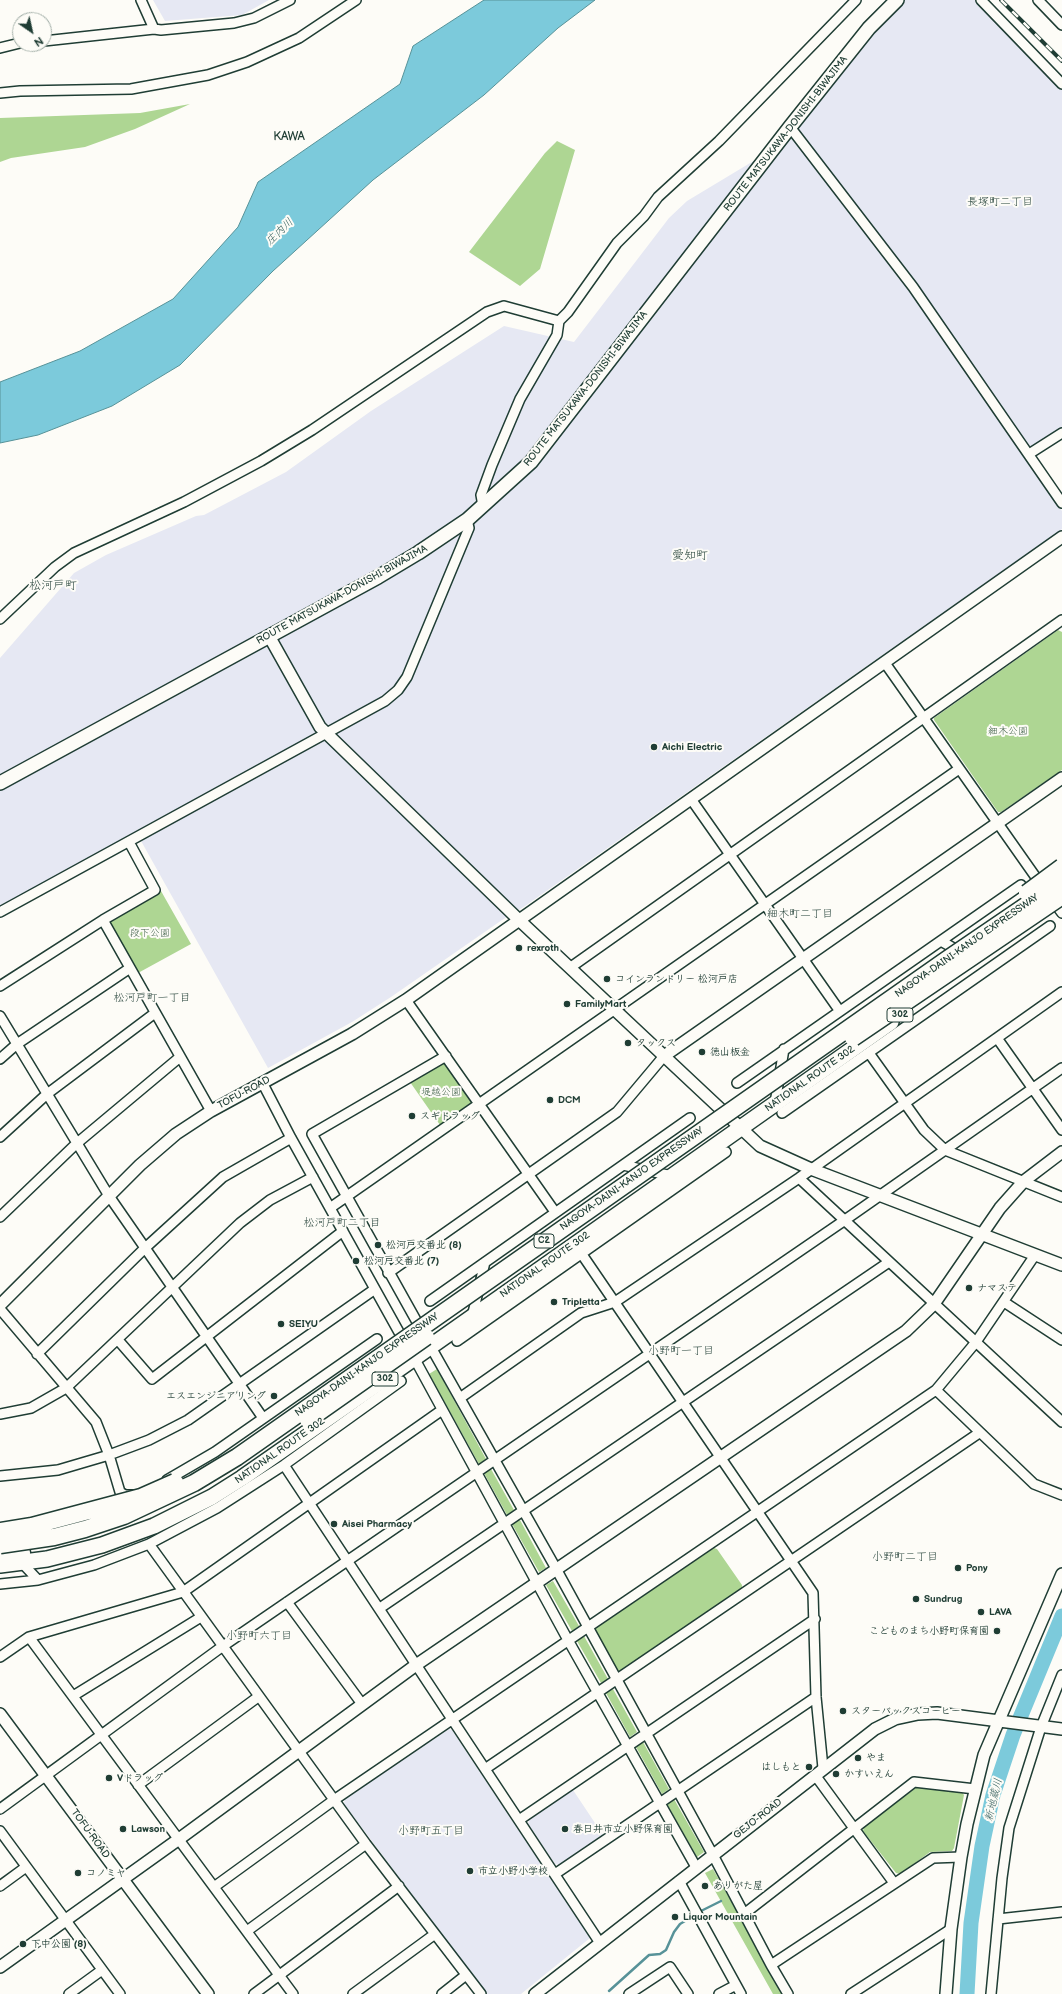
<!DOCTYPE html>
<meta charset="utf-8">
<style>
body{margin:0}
#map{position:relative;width:1062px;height:1994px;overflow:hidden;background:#fdfcf7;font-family:"Balsamiq Sans",sans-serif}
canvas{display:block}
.north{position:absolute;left:12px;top:12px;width:40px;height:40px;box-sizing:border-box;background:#fdfcf7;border:1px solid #a4b0a9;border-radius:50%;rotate:146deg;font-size:11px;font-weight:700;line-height:16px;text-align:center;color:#1f3d34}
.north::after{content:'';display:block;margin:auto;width:14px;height:18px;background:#1f3d34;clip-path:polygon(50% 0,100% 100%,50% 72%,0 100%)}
</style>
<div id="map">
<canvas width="1062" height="1994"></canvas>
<div class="north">N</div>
</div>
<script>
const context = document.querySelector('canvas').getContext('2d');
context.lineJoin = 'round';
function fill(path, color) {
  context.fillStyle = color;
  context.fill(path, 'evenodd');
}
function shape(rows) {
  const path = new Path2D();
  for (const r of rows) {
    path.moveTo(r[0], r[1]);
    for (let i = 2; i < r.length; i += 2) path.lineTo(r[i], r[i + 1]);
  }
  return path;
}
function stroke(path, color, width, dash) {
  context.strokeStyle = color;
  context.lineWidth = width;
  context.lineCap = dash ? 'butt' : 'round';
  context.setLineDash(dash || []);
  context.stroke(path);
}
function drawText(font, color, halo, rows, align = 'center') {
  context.font = font + ' "Balsamiq Sans","Klee One",sans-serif';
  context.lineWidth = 4;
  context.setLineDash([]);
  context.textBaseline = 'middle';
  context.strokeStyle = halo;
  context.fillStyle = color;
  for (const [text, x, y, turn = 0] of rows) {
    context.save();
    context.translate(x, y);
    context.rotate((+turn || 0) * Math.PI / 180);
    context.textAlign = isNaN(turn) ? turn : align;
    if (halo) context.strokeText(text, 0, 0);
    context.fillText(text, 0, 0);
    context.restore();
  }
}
fill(shape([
 [153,0,269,0,242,15,165,21],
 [904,0,977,0,1062,89,1062,429,1022,454,1062,511,1062,529,525,906,502,920,391,997,352,1022,268,1068,136,832,0,907,0,658,74,573,106,555,196,516,204,515,286,472,371,411,504,326,574,342,669,218,687,201,790,139,873,32],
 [449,1729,452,1730,590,1938,521,1994,487,1994,344,1804,345,1799],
 [573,1790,603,1835,559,1865,555,1864,528,1824,529,1820]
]), '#e6e8f3');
fill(shape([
 [190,104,135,129,85,147,11,158,0,162,0,118,140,113],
 [557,141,575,150,540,269,520,286,469,252,545,153],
 [1058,630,1062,632,1062,770,1001,812,998,812,934,720,934,718],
 [161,891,191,944,138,973,110,923,111,919],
 [445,1063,472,1103,440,1125,410,1082],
 [437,1369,486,1459,479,1464,429,1374],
 [491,1469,514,1510,507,1515,484,1473],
 [520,1520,546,1568,539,1572,512,1524],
 [714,1548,717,1549,742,1585,742,1588,620,1671,616,1670,595,1632,596,1628],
 [553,1581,579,1626,572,1631,546,1585],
 [584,1636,608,1679,601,1683,577,1641],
 [613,1689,637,1732,630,1737,606,1693],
 [643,1742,669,1789,662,1794,636,1747],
 [917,1787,962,1792,964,1795,954,1848,952,1851,930,1852,900,1874,896,1873,863,1831,864,1827],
 [674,1799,704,1852,697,1857,667,1804],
 [713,1869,783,1994,773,1994,705,1873]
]), '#aed693');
const water = shape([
 [484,0,595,0,558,28,484,95,373,180,273,271,180,365,112,406,38,435,0,443,0,382,80,351,173,299,238,227,258,182,400,84,413,46,484,0]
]);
fill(water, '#7ccadb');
stroke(water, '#579298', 1);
stroke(shape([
 [699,1912,721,1901],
 [609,1991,649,1955,660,1954,666,1950,674,1932,680,1924,695,1915]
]), '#579298', 2.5);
stroke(shape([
 [967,1994,971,1923,982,1846,993,1795,1013,1735,1062,1616]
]), '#7ccadb', 15);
const minor = shape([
 [141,0,154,29],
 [981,0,1062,84],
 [1038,0,1062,25],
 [44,41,154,29,161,30,234,23,254,18,290,0],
 [0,48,20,43],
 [0,93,20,91,131,89,208,75,247,62,299,38,356,0],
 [790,127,913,287,1062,503],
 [1029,454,1062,433],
 [483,506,481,495,492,465,520,399,557,335,559,321],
 [0,619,55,567,74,553,184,502,261,461,312,430,487,312,504,306,559,321,568,312,617,243,644,216,658,197,719,141,856,0],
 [885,663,1042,886],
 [691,799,839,1010],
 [1051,898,1062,913],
 [0,912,385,701,398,690,407,677,469,528,467,520],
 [103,920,211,1111],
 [941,941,962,953],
 [571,967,1062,620],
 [0,986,103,920,155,890,129,842],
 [406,1000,555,1212],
 [0,1016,109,1196,263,1418],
 [997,1038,1062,1130],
 [869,1053,924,1130,945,1150,1062,1197],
 [0,1059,17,1044,130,968],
 [737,1083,1021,885],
 [263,1084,291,1138,405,1343],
 [775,1103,784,1049],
 [782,1113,1050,926],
 [0,1137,47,1094,155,1013],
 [623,1165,672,1176],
 [799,1178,1062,1422],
 [330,1208,959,769],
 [0,1217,76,1144,180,1057],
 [581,1253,813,1593,816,1697,823,1768],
 [388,1273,617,1112,664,1056],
 [430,1301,690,1118],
 [1004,1302,1062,1340],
 [0,1309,96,1422,109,1455,120,1492,125,1495,134,1495],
 [472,1317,485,1262],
 [422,1331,312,1134,446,1056],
 [118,1340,152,1379,343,1231],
 [457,1341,726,1152],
 [428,1342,554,1565,713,1855,771,1965,788,1994],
 [37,1354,144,1249,223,1177,291,1138],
 [412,1354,568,1640,696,1867],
 [936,1390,1034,1484,1062,1495],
 [460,1398,581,1313,615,1302,799,1178,1062,992],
 [0,1414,31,1408,66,1388,240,1223,270,1200,313,1177],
 [284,1465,600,1943],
 [0,1476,58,1470,109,1455,149,1440,188,1420,375,1289],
 [167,1480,215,1452,377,1339],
 [149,1544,366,1844,481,1994],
 [22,1563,38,1580],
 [0,1584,38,1580,94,1565,149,1544,217,1508,284,1465,401,1381],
 [287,1602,362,1704],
 [380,1608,889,1262],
 [29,1637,293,1994],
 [0,1657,29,1637,183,1592,442,1410],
 [73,1696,201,1617],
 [485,1769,979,1433],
 [815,1775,894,1883],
 [138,1785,258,1697],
 [0,1809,223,1646,845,1220,1062,1068],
 [519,1820,815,1619],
 [0,1831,120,1994],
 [555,1874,816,1697],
 [679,1881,741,1994],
 [0,1886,26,1867],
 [214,1887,334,1800,936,1390,976,1342,1035,1255],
 [744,1914,914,1782,975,1789],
 [998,1919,1062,1912],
 [247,1931,366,1844],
 [771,1965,933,1858,961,1857],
 [69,1994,102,1970],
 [254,1994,399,1886],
 [353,1994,435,1934],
 [442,1994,466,1975],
 [629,1994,670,1967,688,1994],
 [719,1994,736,1985],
 [851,1994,951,1929],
 [991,1994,1002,1878,1009,1828,1041,1727,1062,1675]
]);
const tertiary = shape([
 [269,636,320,727,519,920,760,1146,811,1169,1062,1265],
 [664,1056,1062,778],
 [0,1305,140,1165,176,1134,211,1111,352,1034,406,1000,1062,537],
 [0,1714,208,1994],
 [0,1967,179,1839,416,1665,906,1331,934,1304,1000,1208,1024,1181,1062,1152],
 [535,1994,875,1729,895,1719,918,1714,937,1713,1062,1729],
 [946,1994,951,1929,961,1857,967,1824,984,1755,1062,1574]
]);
const secondary = shape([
 [0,783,378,577,418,553,467,520,531,462,790,127,869,28,897,0]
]);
const trunk = shape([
 [0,1565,47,1559,102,1545,154,1526,212,1497,242,1478,400,1368,891,1022]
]);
const motorway = shape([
 [0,1561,22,1553]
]);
stroke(minor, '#1f3d34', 12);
stroke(tertiary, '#1f3d34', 14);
stroke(secondary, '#1f3d34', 16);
stroke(trunk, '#1f3d34', 18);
stroke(motorway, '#1f3d34', 19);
stroke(minor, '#fdfcf7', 9);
stroke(tertiary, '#fdfcf7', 11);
stroke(secondary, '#fdfcf7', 13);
stroke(trunk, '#fdfcf7', 15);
stroke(motorway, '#fdfcf7', 16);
const rail = shape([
 [1001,0,1062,61]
]);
stroke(rail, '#1f3d34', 4);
stroke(rail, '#fdfcf7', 2.5, [8]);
const motorwayBridge = shape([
 [1027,893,1062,867],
 [853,1038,1062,896],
 [308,1420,426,1337],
 [0,1531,32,1526,141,1497,175,1482],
 [0,1545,54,1537,85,1529,124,1516,194,1483,237,1457,946,960,1062,881]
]);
stroke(motorwayBridge, '#1f3d34', 19, []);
stroke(motorwayBridge, '#fdfcf7', 16);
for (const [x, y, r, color] of [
 [654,747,4,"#1f3d34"],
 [519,948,4,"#1f3d34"],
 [607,979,4,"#1f3d34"],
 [567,1004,4,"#1f3d34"],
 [628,1043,4,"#1f3d34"],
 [702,1052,4,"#1f3d34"],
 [550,1100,4,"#1f3d34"],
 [412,1116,4,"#1f3d34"],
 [378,1245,4,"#1f3d34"],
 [356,1261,4,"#1f3d34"],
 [969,1288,4,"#1f3d34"],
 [554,1302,4,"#1f3d34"],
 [281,1324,4,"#1f3d34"],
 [274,1396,4,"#1f3d34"],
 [334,1524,4,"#1f3d34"],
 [958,1568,4,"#1f3d34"],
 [916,1599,4,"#1f3d34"],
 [981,1612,4,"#1f3d34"],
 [997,1631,4,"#1f3d34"],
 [843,1711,4,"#1f3d34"],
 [858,1758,4,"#1f3d34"],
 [809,1767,4,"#1f3d34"],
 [836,1774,4,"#1f3d34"],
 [109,1778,4,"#1f3d34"],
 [123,1829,4,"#1f3d34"],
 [565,1829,4,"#1f3d34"],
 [470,1871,4,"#1f3d34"],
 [78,1873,4,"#1f3d34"],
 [705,1886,4,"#1f3d34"],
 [675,1917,4,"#1f3d34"],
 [23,1944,4,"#1f3d34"]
]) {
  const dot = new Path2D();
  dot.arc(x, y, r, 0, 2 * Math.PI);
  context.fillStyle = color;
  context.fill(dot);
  stroke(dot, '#fdfcf7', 1.5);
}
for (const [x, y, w] of [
 [900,1015,26],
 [544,1241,20],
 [385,1379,26]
]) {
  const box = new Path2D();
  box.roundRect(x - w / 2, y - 7, w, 14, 3);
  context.fillStyle = '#fdfcf7';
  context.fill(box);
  stroke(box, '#1f3d34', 1);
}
drawText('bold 9px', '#1f3d34', null, [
 ["302",900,1015],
 ["C2",544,1241],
 ["302",385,1379]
]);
drawText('10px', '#1f3d34', '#fdfcf7', [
 ["ROUTE MATSUKAWA-DONISHI-BIWAJIMA",786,134,-52],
 ["ROUTE MATSUKAWA-DONISHI-BIWAJIMA",586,389,-52],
 ["ROUTE MATSUKAWA-DONISHI-BIWAJIMA",342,595,-29],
 ["NAGOYA-DAINI-KANJO EXPRESSWAY",967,946,-35],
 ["NATIONAL ROUTE 302",810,1079,-35],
 ["TOFU-ROAD",244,1093,-28],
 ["NAGOYA-DAINI-KANJO EXPRESSWAY",632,1179,-35],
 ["NATIONAL ROUTE 302",545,1265,-35],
 ["NAGOYA-DAINI-KANJO EXPRESSWAY",367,1365,-35],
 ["NATIONAL ROUTE 302",280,1451,-35],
 ["GEJO-ROAD",758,1819,-38],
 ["TOFU-ROAD",90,1834,54]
]);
drawText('10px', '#43634c', '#fdfcf7', [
 ["細木公園",1008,731],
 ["段下公園",150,933],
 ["堤越公園",441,1092]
]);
drawText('bold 10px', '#1f3d34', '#fdfcf7', [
 ["Aichi Electric",662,747],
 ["rexroth",527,948],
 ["コインランドリー 松河戸店",615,979],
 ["FamilyMart",575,1004],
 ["タックス",636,1043],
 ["徳山板金",710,1052],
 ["DCM",558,1100],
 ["スギドラッグ",420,1116],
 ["松河戸交番北 (8)",386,1245],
 ["松河戸交番北 (7)",364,1261],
 ["ナマステ",977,1288],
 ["Tripletta",562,1302],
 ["SEIYU",289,1324],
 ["エスエンジニアリング",266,1396,"right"],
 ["Aisei Pharmacy",342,1524],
 ["Pony",966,1568],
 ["Sundrug",924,1599],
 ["LAVA",989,1612],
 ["こどものまち小野町保育園",989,1631,"right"],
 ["スターバックスコーヒー",851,1711],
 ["やま",866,1758],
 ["はしもと",801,1767,"right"],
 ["かすいえん",844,1774],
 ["Vドラッグ",117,1778],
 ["Lawson",131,1829],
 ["春日井市立小野保育園",573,1829],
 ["市立小野小学校",478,1871],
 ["コノミヤ",86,1873],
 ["ありがた屋",713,1886],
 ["Liquor Mountain",683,1917],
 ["下中公園 (8)",31,1944]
], 'left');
drawText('11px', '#1f3d34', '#fdfcf7', [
 ["長塚町二丁目",1000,202],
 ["細木町二丁目",800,914],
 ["松河戸町一丁目",152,998],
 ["松河戸町二丁目",342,1223],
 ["小野町一丁目",681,1351],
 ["小野町二丁目",905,1557],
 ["小野町六丁目",259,1636],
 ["小野町五丁目",431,1831]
]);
drawText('italic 11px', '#36605e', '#fdfcf7', [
 ["庄内川",280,232,-44],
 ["新地蔵川",994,1800,-77]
]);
drawText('12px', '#1f3d34', '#fdfcf7', [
 ["KAWA",289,137],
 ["愛知町",690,556],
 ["松河戸町",53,586]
]);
</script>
